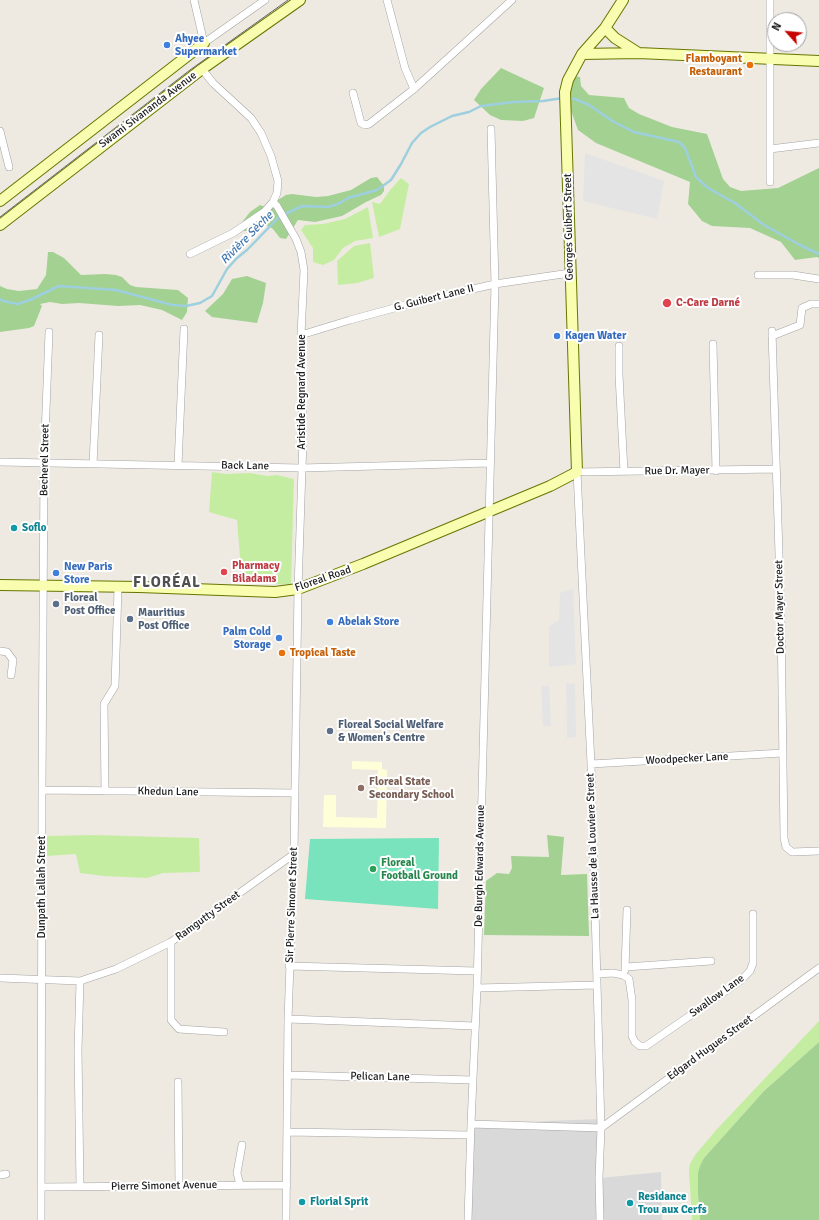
<!DOCTYPE html>
<meta charset="utf-8">
<style>
body{margin:0}
#map{position:relative;width:819px;height:1220px;overflow:hidden;background:#eeeae1;font-family:Signika,sans-serif}
canvas{display:block}
.north{position:absolute;left:767px;top:12px;width:40px;height:40px;box-sizing:border-box;background:#fff;border:1px solid #a4a4a4;border-radius:50%;rotate:297deg;font-size:11px;font-weight:700;line-height:16px;text-align:center;color:#1c1c1c}
.north::after{content:'';display:block;margin:auto;width:14px;height:18px;background:#c80400;clip-path:polygon(50% 0,100% 100%,50% 72%,0 100%)}
</style>
<div id="map">
<canvas width="819" height="1220"></canvas>
<div class="north">N</div>
</div>
<script>
const context = document.querySelector('canvas').getContext('2d');
context.lineJoin = 'round';
function fill(path, color) {
  context.fillStyle = color;
  context.fill(path, 'evenodd');
}
function shape(rows) {
  const path = new Path2D();
  for (const r of rows) {
    path.moveTo(r[0], r[1]);
    for (let i = 2; i < r.length; i += 2) path.lineTo(r[i], r[i + 1]);
  }
  return path;
}
function stroke(path, color, width, dash) {
  context.strokeStyle = color;
  context.lineWidth = width;
  context.lineCap = dash ? 'butt' : 'round';
  context.setLineDash(dash || []);
  context.stroke(path);
}
function drawText(font, color, halo, rows, align = 'center') {
  context.font = font + ' Signika,sans-serif';
  context.lineWidth = 4;
  context.setLineDash([]);
  context.textBaseline = 'middle';
  context.strokeStyle = halo;
  context.fillStyle = color;
  for (const [text, x, y, turn = 0] of rows) {
    context.save();
    context.translate(x, y);
    context.rotate((+turn || 0) * Math.PI / 180);
    context.textAlign = isNaN(turn) ? turn : align;
    if (halo) context.strokeText(text, 0, 0);
    context.fillText(text, 0, 0);
    context.restore();
  }
}
fill(shape([
 [600,1119,600,1178,661,1172,662,1220,469,1220,471,1124]
]), '#dad9d9');
fill(shape([
 [352,761,382,762,382,769,387,770,386,828,323,827,324,795,336,795,336,817,377,818,378,770,352,769]
]), '#feffd9');
fill(shape([
 [401,178,409,184,400,229,379,237,372,202,380,204,391,189],
 [368,207,373,238,355,241,343,248,334,260,323,265,313,262,313,248,301,230,305,225,323,224,345,219],
 [370,243,374,278,357,283,338,285,337,261,354,246],
 [212,472,225,474,250,473,267,476,277,475,294,479,291,585,242,582,237,520,209,512],
 [92,835,199,838,200,872,163,873,147,878,104,876,80,873,76,854,47,856,47,836],
 [819,1021,819,1042,764,1091,704,1158,698,1194,700,1220,692,1220,689,1170,690,1164,695,1155,717,1129]
]), '#c5eda2');
fill(shape([
 [501,68,544,88,534,118,523,121,501,120,490,115,474,100,481,89],
 [573,76,580,77,581,86,589,95,624,98,629,108,639,114,672,127,707,134,723,179,730,187,741,191,778,188,819,168,819,258,817,257,795,260,781,242,750,228,712,226,702,221,688,204,690,182,596,143,578,130,566,97],
 [377,177,384,186,384,191,381,195,366,202,342,216,315,222,298,220,286,239,280,238,273,229,268,226,257,225,247,231,242,231,239,226,250,212,260,205,266,207,286,195,292,194,316,197,328,196,351,190,371,178],
 [48,252,53,252,64,258,81,275,105,274,116,275,122,277,130,285,136,287,178,290,188,298,187,312,182,320,162,310,140,305,118,306,79,303,62,304,50,302,40,304,42,306,34,326,29,328,0,332,0,286,7,289,19,291,37,289,46,275],
 [247,276,266,283,263,303,257,323,212,317,205,311,223,294,232,279],
 [547,835,564,837,561,875,587,874,589,936,484,935,486,881,497,873,509,874,512,868,511,856,549,857],
 [819,1042,819,1220,700,1220,698,1194,698,1173,700,1166,704,1158,764,1091]
]), '#a3d192');
fill(shape([
 [439,838,438,909,305,899,310,839]
]), '#78e3bc');
fill(shape([
 [585,153,664,181,657,219,583,201],
 [573,589,576,664,549,667,549,626,559,620,560,593],
 [566,683,575,684,576,737,567,738],
 [541,686,549,686,551,726,543,726]
]), '#e4e4e4');
stroke(shape([
 [568,98,575,99,589,105,614,122,634,132,679,142,685,148,696,177,708,188,735,203,764,225,800,245,819,254],
 [0,299,3,301,18,304,32,299,59,286,116,290,172,305,186,306,200,303,212,296,227,269,237,258,247,250,279,217,302,206,328,207,340,203,348,198,377,190,391,180,401,164,412,143,421,133,430,127,452,116,469,112,481,106,514,102,543,101,563,98]
]), '#9dcfdf', 2.5);
const street = shape([
 [194,0,204,43,265,0],
 [387,0,405,68,414,89],
 [770,0,770,182],
 [353,93,361,123,365,125,369,124,414,89,512,0],
 [0,131,9,167],
 [770,149,819,143],
 [273,202,277,206,296,239,301,252,304,270,301,335,303,439,298,589,294,854,288,1019,286,1220],
 [190,254,233,233,264,212,273,202,277,193,278,181,271,156,261,133,251,118,213,83,202,69],
 [758,275,793,275,819,279],
 [772,331,781,618,784,838,786,847,792,852,819,851],
 [301,335,350,320,420,301,495,284,570,273],
 [772,336,800,325,802,308,811,304,819,304],
 [713,344,716,471],
 [619,346,619,375,624,472],
 [0,462,301,468,490,463],
 [93,464,99,335],
 [178,465,184,329],
 [0,651,7,652,13,660,11,675],
 [591,764,783,753],
 [42,790,295,793],
 [105,791,104,704,115,686,118,588],
 [171,942,171,1020,179,1029,224,1032],
 [289,966,477,971],
 [626,967,711,961],
 [625,970,627,910],
 [597,974,613,973,623,975,629,979,632,1000,632,1036,635,1042,640,1046,646,1046,740,981,750,971,753,963,753,914],
 [0,978,80,981,116,969,171,942,294,854],
 [477,988,597,985],
 [288,1019,475,1026],
 [287,1075,473,1080],
 [178,1082,179,1186],
 [471,1124,601,1128,819,968],
 [287,1132,470,1135],
 [0,1175,6,1174],
 [240,1185,237,1173,242,1145],
 [41,1187,287,1185],
 [80,1187,78,1050,80,981],
 [41,1220,42,790,44,463,49,332],
 [468,1220,471,1124,477,988,495,284,491,129],
 [600,1220,599,1178,601,1128,591,764,577,472,776,469]
]);
const secondary = shape([
 [605,28,615,38,637,52],
 [582,54,638,53,819,61],
 [0,201,204,43],
 [0,225,202,69,300,0],
 [0,585,139,587,275,592,298,589,363,564,550,486,577,472,565,92,568,80,582,54,605,28,623,0]
]);
stroke(street, '#a3a3a3', 8);
stroke(secondary, '#677600', 12);
stroke(street, '#fff', 7);
stroke(secondary, '#f8fdaf', 10);
stroke(shape([
 [0,217,190,70,288,0]
]), '#6a6a6a', 1);
for (const [x, y, r, color] of [
 [167,45,4,"#3f7fe0"],
 [750,65,4,"#e8710a"],
 [667,303,5,"#e0444e"],
 [557,336,4,"#3f7fe0"],
 [14,528,4,"#0f9aa8"],
 [224,572,4,"#e0444e"],
 [56,573,4,"#3f7fe0"],
 [56,604,4,"#5c6f8a"],
 [130,619,4,"#5c6f8a"],
 [330,622,4,"#3f7fe0"],
 [279,638,4,"#3f7fe0"],
 [282,653,4,"#e8710a"],
 [330,731,4,"#5c6f8a"],
 [361,788,4,"#8d6e63"],
 [373,869,4,"#2e9e5b"],
 [302,1202,4,"#0f9aa8"],
 [630,1203,4,"#0f9aa8"]
]) {
  const dot = new Path2D();
  dot.arc(x, y, r, 0, 2 * Math.PI);
  context.fillStyle = color;
  context.fill(dot);
  stroke(dot, '#fff', 1.5);
}
drawText('bold 11px', '#366cbe', '#fff', [
 ["Ahyee",175,39],
 ["Supermarket",175,52],
 ["Kagen Water",565,336],
 ["New Paris",64,567],
 ["Store",64,580],
 ["Abelak Store",338,622],
 ["Palm Cold",271,632,"right"],
 ["Storage",271,645,"right"]
], 'left');
drawText('bold 11px', '#c56008', '#fff', [
 ["Flamboyant",742,59],
 ["Restaurant",742,72],
 ["Tropical Taste",290,653,"left"]
], 'right');
drawText('11px', '#1c1c1c', '#fff', [
 ["Swami Sivananda Avenue",148,110,-37],
 ["Georges Guibert Street",569,227,-91],
 ["G. Guibert Lane II",434,298,-14],
 ["Aristide Regnard Avenue",302,392,-90],
 ["Becherel Street",45,460,-89],
 ["Back Lane",245,466,1],
 ["Rue Dr. Mayer",677,471,-1],
 ["Floreal Road",323,579,-19],
 ["Doctor Mayer Street",780,607,-91],
 ["Woodpecker Lane",687,759,-3],
 ["Khedun Lane",168,792,1],
 ["La Hausse de la Louviere Street",593,846,-92],
 ["De Burgh Edwards Avenue",480,866,-89],
 ["Dunpath Lallah Street",42,887,-90],
 ["Sir Pierre Simonet Street",292,905,-88],
 ["Ramgutty Street",208,916,-36],
 ["Swallow Lane",717,996,-36],
 ["Edgard Hugues Street",710,1048,-36],
 ["Pelican Lane",380,1077,1],
 ["Pierre Simonet Avenue",164,1186,-1]
]);
drawText('bold 11px', '#be3a42', '#fff', [
 ["C-Care Darné",676,303],
 ["Pharmacy",232,566],
 ["Biladams",232,579]
], 'left');
drawText('bold 11px', '#0d838f', '#fff', [
 ["Soflo",22,528],
 ["Residance",638,1197],
 ["Trou aux Cerfs",638,1210],
 ["Florial Sprit",310,1202]
], 'left');
drawText('bold 11px', '#4e5e75', '#fff', [
 ["Floreal",64,598],
 ["Post Office",64,611],
 ["Mauritius",138,613],
 ["Post Office",138,626],
 ["Floreal Social Welfare",338,725],
 ["& Women's Centre",338,738]
], 'left');
drawText('bold 11px', '#785e54', '#fff', [
 ["Floreal State",369,782],
 ["Secondary School",369,795]
], 'left');
drawText('bold 11px', '#27864d', '#fff', [
 ["Floreal",381,863],
 ["Football Ground",381,876]
], 'left');
drawText('italic 12px', '#4378b1', '#fff', [
 ["Rivière Sèche",247,238,-45]
]);
context.letterSpacing = '1px';
drawText('bold 15px', '#4f4f4f', '#fff', [
 ["FLORÉAL",167,583]
]);
context.letterSpacing = '0px';
</script>
